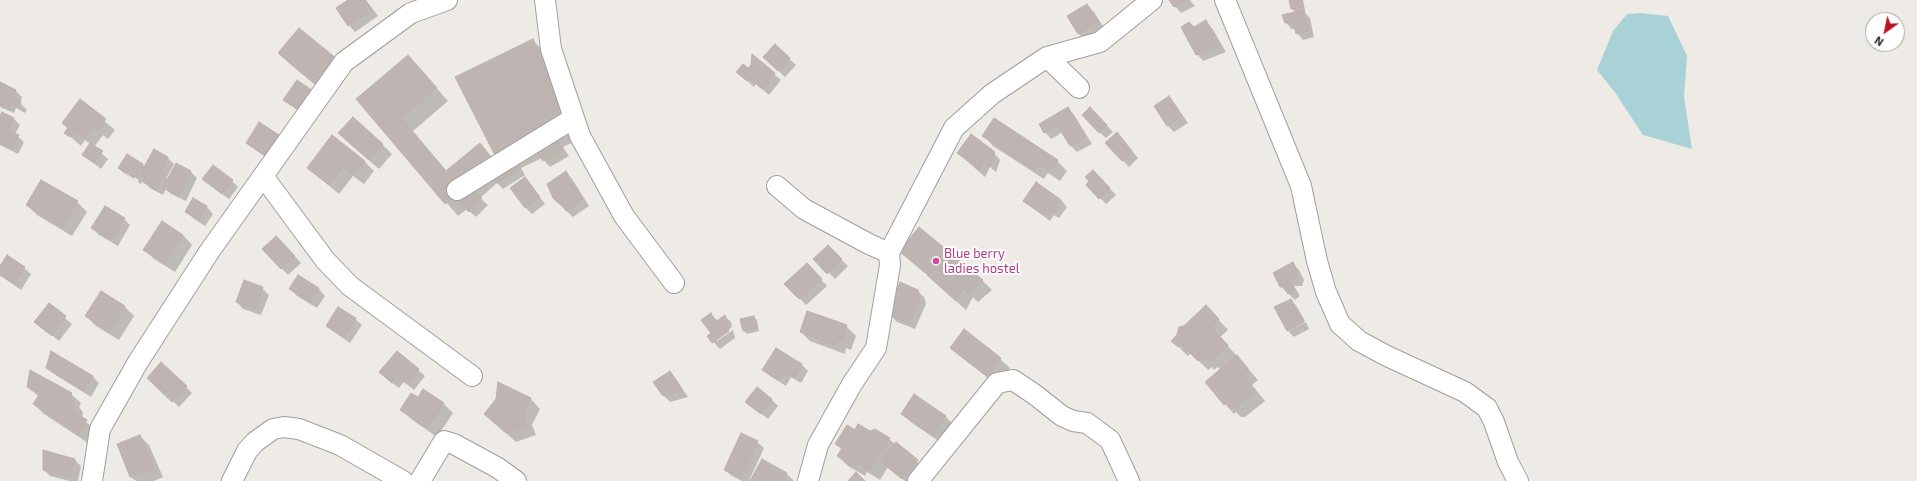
<!DOCTYPE html>
<style>
body{margin:0}
#map{position:relative;width:1917px;height:481px;overflow:hidden;background:#eeeae5;font-family:"Exo 2",sans-serif}
canvas{display:block}
.north{position:absolute;left:1865px;top:12px;width:40px;height:40px;box-sizing:border-box;background:#fff;border:1px solid #a5a5a5;border-radius:50%;rotate:213deg;font-size:11px;font-weight:700;line-height:16px;text-align:center;color:#1e1e1e}
.north::after{content:'';display:block;margin:auto;width:14px;height:18px;background:#b91325;clip-path:polygon(50% 0,100% 100%,50% 72%,0 100%)}
</style>
<div id="map">
<canvas width="1917" height="481"></canvas>
<div class="north">N</div>
</div>
<script>
const context = document.querySelector('canvas').getContext('2d');
context.lineJoin = 'round';
function fill(path, color) {
  context.fillStyle = color;
  context.fill(path, 'evenodd');
}
function shape(rows) {
  const path = new Path2D();
  for (const r of rows) {
    path.moveTo(r[0], r[1]);
    for (let i = 2; i < r.length; i += 2) path.lineTo(r[i], r[i + 1]);
  }
  return path;
}
function stroke(path, color, width, dash) {
  context.strokeStyle = color;
  context.lineWidth = width;
  context.lineCap = dash ? 'butt' : 'round';
  context.setLineDash(dash || []);
  context.stroke(path);
}
function drawText(font, color, halo, rows, align = 'center') {
  context.font = font + ' "Exo 2",sans-serif';
  context.lineWidth = 4;
  context.setLineDash([]);
  context.textBaseline = 'middle';
  context.strokeStyle = halo;
  context.fillStyle = color;
  for (const [text, x, y, turn = 0] of rows) {
    context.save();
    context.translate(x, y);
    context.rotate((+turn || 0) * Math.PI / 180);
    context.textAlign = isNaN(turn) ? turn : align;
    if (halo) context.strokeText(text, 0, 0);
    context.fillText(text, 0, 0);
    context.restore();
  }
}
fill(shape([
 [1640,13,1668,16,1687,56,1684,97,1692,149,1643,135,1614,91,1597,70,1613,31,1627,14]
]), '#a9d2d7');
fill(shape([
 [350,0,366,0,378,16,355,32,349,25],
 [1170,0,1190,0,1195,6,1181,13],
 [1290,0,1303,0,1305,10,1303,11,1310,18,1314,37,1303,40,1297,33,1296,29,1292,29,1286,23,1296,13,1292,9],
 [1087,5,1094,12,1104,28,1085,40,1078,33],
 [1206,22,1212,28,1226,52,1203,61,1197,54,1194,29],
 [532,40,545,52,587,135,563,147,569,156,550,167,542,158,521,168,525,175,503,189,497,183,480,198,488,205,476,217,467,209,458,216,357,99,408,56,448,101,413,131,447,172,480,145,501,168],
 [775,46,796,65,785,77,771,64],
 [279,53,326,94,289,63],
 [753,56,781,80,769,95,756,84,754,87,744,78,752,65],
 [0,84,16,91,22,97,20,103,27,110,25,113,16,108,14,113,0,107],
 [315,94,310,119,285,100],
 [1169,97,1175,104,1188,123,1174,132,1168,126,1155,106],
 [80,101,115,130,108,139,103,135,94,147,108,159,101,169,83,155,90,144,85,140,81,146,65,132,68,129,63,123],
 [1068,108,1074,115,1092,144,1077,152,1071,146,1063,132,1051,139,1045,132],
 [1097,115,1113,132,1106,138,1099,132],
 [0,118,14,119,20,125,15,134,24,142,18,154,0,145],
 [994,120,1057,161,1067,171,1060,181,1048,173,1044,179,993,146,984,136],
 [260,124,275,163,247,143],
 [1117,133,1138,158,1129,167,1107,144],
 [349,143,382,144,392,154,379,169],
 [155,150,168,158,174,164,167,177,168,180,191,172,197,178,186,201,171,194,166,189,163,195,150,188,143,181,141,184,126,175,119,168,143,165,145,167],
 [125,172,139,180,138,182,125,174],
 [958,153,994,153,1000,160,996,172,990,167,985,177],
 [364,161,374,171,364,184,353,176,339,194,308,168],
 [1093,171,1116,195,1106,204,1087,185,1091,181],
 [566,173,572,179,589,206,573,217,558,203],
 [525,178,545,204,532,214,525,207],
 [232,181,238,187,229,199,210,185],
 [194,199,207,207,213,214,205,226,193,218,186,211],
 [1061,200,1067,207,1059,218,1054,215,1050,221,1024,201],
 [77,202,87,212,72,236,37,215,27,205],
 [124,219,130,225,118,246,99,235,92,228],
 [162,222,183,235,192,245,175,272,154,259,145,250],
 [919,228,983,281,992,290,978,302,973,297,966,310,901,251],
 [283,243,301,263,288,275,263,249],
 [828,247,848,266,835,279,815,259],
 [1293,264,1299,270,1304,280,1302,286,1294,286,1300,296,1295,300,1281,286],
 [0,268,24,268,31,274,21,290,0,275],
 [813,271,827,286,806,305,786,284],
 [299,276,319,289,325,296,317,308,297,296,291,289],
 [262,288,269,295,261,315,243,309,237,302],
 [917,291,924,297,926,304,915,329,897,322,890,315],
 [102,292,125,307,134,316,119,340,96,326,86,316],
 [1291,300,1297,307,1305,321,1288,329,1288,331,1306,322,1309,329,1294,337,1287,330],
 [49,305,72,324,59,341,36,322],
 [711,314,718,321,725,316,731,322,732,327,717,339,717,341,733,330,735,338,720,349,708,336,712,333],
 [1215,316,1228,330,1220,337,1258,380,1252,385,1265,401,1245,417,1241,417,1236,412,1234,414,1225,404,1221,370,1218,367,1214,370,1212,367,1208,370,1191,353,1188,356,1173,341],
 [754,317,757,320,759,331,747,334,744,331],
 [355,319,362,325,350,343,334,332,327,326],
 [846,326,856,336,851,350,846,348,845,354,810,341,801,332],
 [951,348,1000,359,1010,368,997,385,961,357],
 [52,352,93,377,99,383,91,397,54,374,47,368],
 [397,352,425,376,414,390,404,382,399,388,387,379],
 [802,365,808,371,801,383,791,377,786,386,770,376,763,370],
 [670,373,676,379,688,397,670,402,664,396],
 [498,383,531,399,540,409,532,425,536,435,516,442,485,414,497,400],
 [154,384,186,387,192,393,179,407],
 [28,386,71,394,81,403,79,407,83,412,82,418,96,431,88,443,44,414,34,404,39,397],
 [424,390,444,404,453,413,437,437,411,419,401,409,418,399],
 [772,400,778,406,768,419,747,402],
 [902,414,945,416,955,426,943,444,912,423],
 [855,431,870,432,889,439,923,467,912,481,905,481,888,467,880,480,867,472,865,476,848,466,838,456,842,450,837,444],
 [140,436,149,445,163,477,154,481,136,481,131,477,118,445],
 [757,442,764,448,749,481,742,481,732,476,725,470],
 [75,460,81,466,78,481,69,481,50,476,44,470],
 [786,473,794,481,751,481]
]), '#0003');
const building = shape([
 [348,0,365,0,372,10,348,26,336,8,348,0],
 [1169,0,1188,0,1174,7,1169,0],
 [1289,0,1301,0,1303,7,1291,9,1289,0],
 [1087,4,1098,21,1078,34,1067,16,1087,4],
 [1304,10,1309,31,1296,34,1293,21,1285,23,1282,15,1304,10],
 [1206,20,1220,45,1196,55,1181,27,1189,22,1194,27,1206,20],
 [299,28,337,59,316,85,278,53,299,28],
 [533,39,575,122,498,161,455,77,533,39],
 [775,44,790,58,778,71,763,57,775,44],
 [752,54,775,73,762,89,749,78,747,81,736,72,743,64,748,68,751,65,752,54],
 [408,55,437,88,401,118,446,171,480,143,495,162,445,204,356,99,408,55],
 [297,80,316,93,303,113,283,100,297,80],
 [0,82,16,90,13,98,21,102,19,107,10,103,8,107,0,104,0,82],
 [1169,96,1182,116,1167,126,1154,106,1169,96],
 [80,99,106,119,98,130,93,126,84,138,75,131,70,137,64,133,68,128,62,123,80,99],
 [1068,107,1086,137,1070,146,1057,125,1044,133,1039,124,1068,107],
 [1090,107,1107,125,1099,133,1082,115,1090,107],
 [2,112,14,118,8,130,19,135,12,148,0,142,0,116,2,112],
 [353,117,383,144,369,160,338,133,353,117],
 [994,118,1058,160,1050,172,1038,164,1034,170,982,136,994,118],
 [259,122,282,137,268,158,246,143,259,122],
 [1117,132,1132,151,1122,161,1105,143,1117,132],
 [971,134,995,152,989,167,983,161,979,171,976,167,957,153,971,134],
 [332,135,365,161,354,175,343,167,329,185,307,168,332,135],
 [556,137,563,150,543,161,535,148,556,137],
 [90,143,103,151,94,163,82,155,90,143],
 [154,149,168,157,161,170,164,176,156,190,143,182,145,177,140,174,154,149],
 [127,154,143,164,134,178,118,168,127,154],
 [513,159,520,169,496,183,490,174,513,159],
 [176,163,191,171,179,196,163,188,176,163],
 [213,165,233,180,222,194,202,179,213,165],
 [1093,170,1110,188,1099,199,1086,185,1089,181,1085,177,1093,170],
 [566,171,583,199,566,211,562,203,558,203,553,198,547,184,566,171],
 [525,177,540,197,525,208,510,188,525,177],
 [41,180,78,201,62,227,26,205,41,180],
 [1036,182,1061,200,1052,213,1047,209,1043,215,1023,201,1036,182],
 [469,185,482,198,469,212,456,199,469,185],
 [193,198,207,206,199,220,185,212,193,198],
 [105,206,125,218,111,240,91,228,105,206],
 [162,221,183,235,165,263,143,250,162,221],
 [919,227,983,280,968,293,963,288,956,301,927,275,930,274,924,272,899,251,919,227],
 [276,236,295,256,281,269,262,249,276,236],
 [828,245,842,259,827,274,813,259,828,245],
 [7,255,25,267,14,284,0,275,0,266,7,255],
 [1293,262,1298,272,1295,280,1288,280,1294,290,1288,294,1283,287,1280,287,1273,273,1293,262],
 [807,263,822,279,799,299,784,284,807,263],
 [298,275,319,288,310,302,289,289,298,275],
 [244,280,263,287,255,309,236,302,244,280],
 [900,282,918,290,920,297,909,323,889,315,888,312,900,282],
 [101,291,125,306,109,332,85,316,101,291],
 [1291,299,1304,322,1287,331,1274,307,1291,299],
 [49,303,66,316,52,336,34,322,49,303],
 [1206,305,1219,319,1211,327,1228,345,1211,361,1207,358,1204,361,1201,358,1198,361,1181,344,1178,347,1171,341,1177,335,1179,327,1184,326,1206,305],
 [338,307,356,318,344,337,326,326,338,307],
 [807,311,847,325,842,341,837,339,835,345,800,332,807,311],
 [711,313,714,323,725,315,729,331,712,343,707,336,711,333,701,320,711,313],
 [754,316,757,328,743,331,740,319,754,316],
 [964,329,1001,358,987,376,950,348,964,329],
 [776,348,802,364,794,378,784,372,779,380,762,370,776,348],
 [51,351,93,376,84,391,46,368,51,351],
 [397,351,419,369,407,384,397,376,392,383,379,372,397,351],
 [1237,355,1249,370,1243,375,1256,391,1235,407,1230,407,1226,403,1224,405,1205,382,1237,355],
 [161,362,187,386,172,402,147,378,161,362],
 [30,370,72,393,69,398,74,401,72,411,87,420,78,434,33,404,39,395,27,387,30,370],
 [670,371,683,391,663,396,653,382,670,371],
 [498,382,531,398,523,415,527,425,506,433,484,414,496,399,498,382],
 [757,387,772,399,761,414,745,402,757,387],
 [423,389,444,403,427,428,400,410,411,393,418,397,423,389],
 [914,394,946,416,933,435,901,414,914,394],
 [858,424,870,431,875,429,890,438,870,471,857,463,855,467,837,456,842,448,835,444,847,425,855,430,858,424],
 [741,433,758,441,741,478,724,470,741,433],
 [140,435,154,468,130,477,117,444,140,435],
 [896,442,918,460,902,479,881,462,896,442],
 [43,450,75,459,71,477,43,470,43,450],
 [762,459,787,473,782,481,750,481,762,459],
 [856,472,865,481,848,481,856,472]
]);
fill(building, '#beb5b2');
stroke(building, '#beb0a9', 1);
const minor = shape([
 [545,0,551,49,580,136,624,216,674,283],
 [1225,0,1301,186,1317,261,1326,292,1340,324,1359,341,1387,356,1465,392,1487,408,1494,422,1508,462,1518,481],
 [1047,57,1100,42,1152,0],
 [263,176,325,260,350,286,472,376],
 [777,186,804,209,869,244,889,253],
 [457,190,574,118],
 [92,481,100,429,138,362,209,252,344,62,411,13,447,0],
 [232,481,247,451,255,442,273,429,284,427,299,429,340,445,403,481],
 [420,481,444,441,454,444,498,468,516,481],
 [808,481,818,445,852,384,876,348,890,265,889,253,954,128,992,94,1047,57,1079,88],
 [918,481,997,383,1013,380,1034,394,1062,416,1073,421,1087,423,1110,440,1129,481]
]);
stroke(minor, '#9f9f9f', 22);
stroke(minor, '#fff', 20);
for (const [x, y, r, color] of [
 [936,261,4,"#d1479c"]
]) {
  const dot = new Path2D();
  dot.arc(x, y, r, 0, 2 * Math.PI);
  context.fillStyle = color;
  context.fill(dot);
  stroke(dot, '#fff', 1.5);
}
drawText('13px', '#b23c85', '#fff', [
 ["Blue berry",944,254],
 ["ladies hostel",944,269]
], 'left');
</script>
